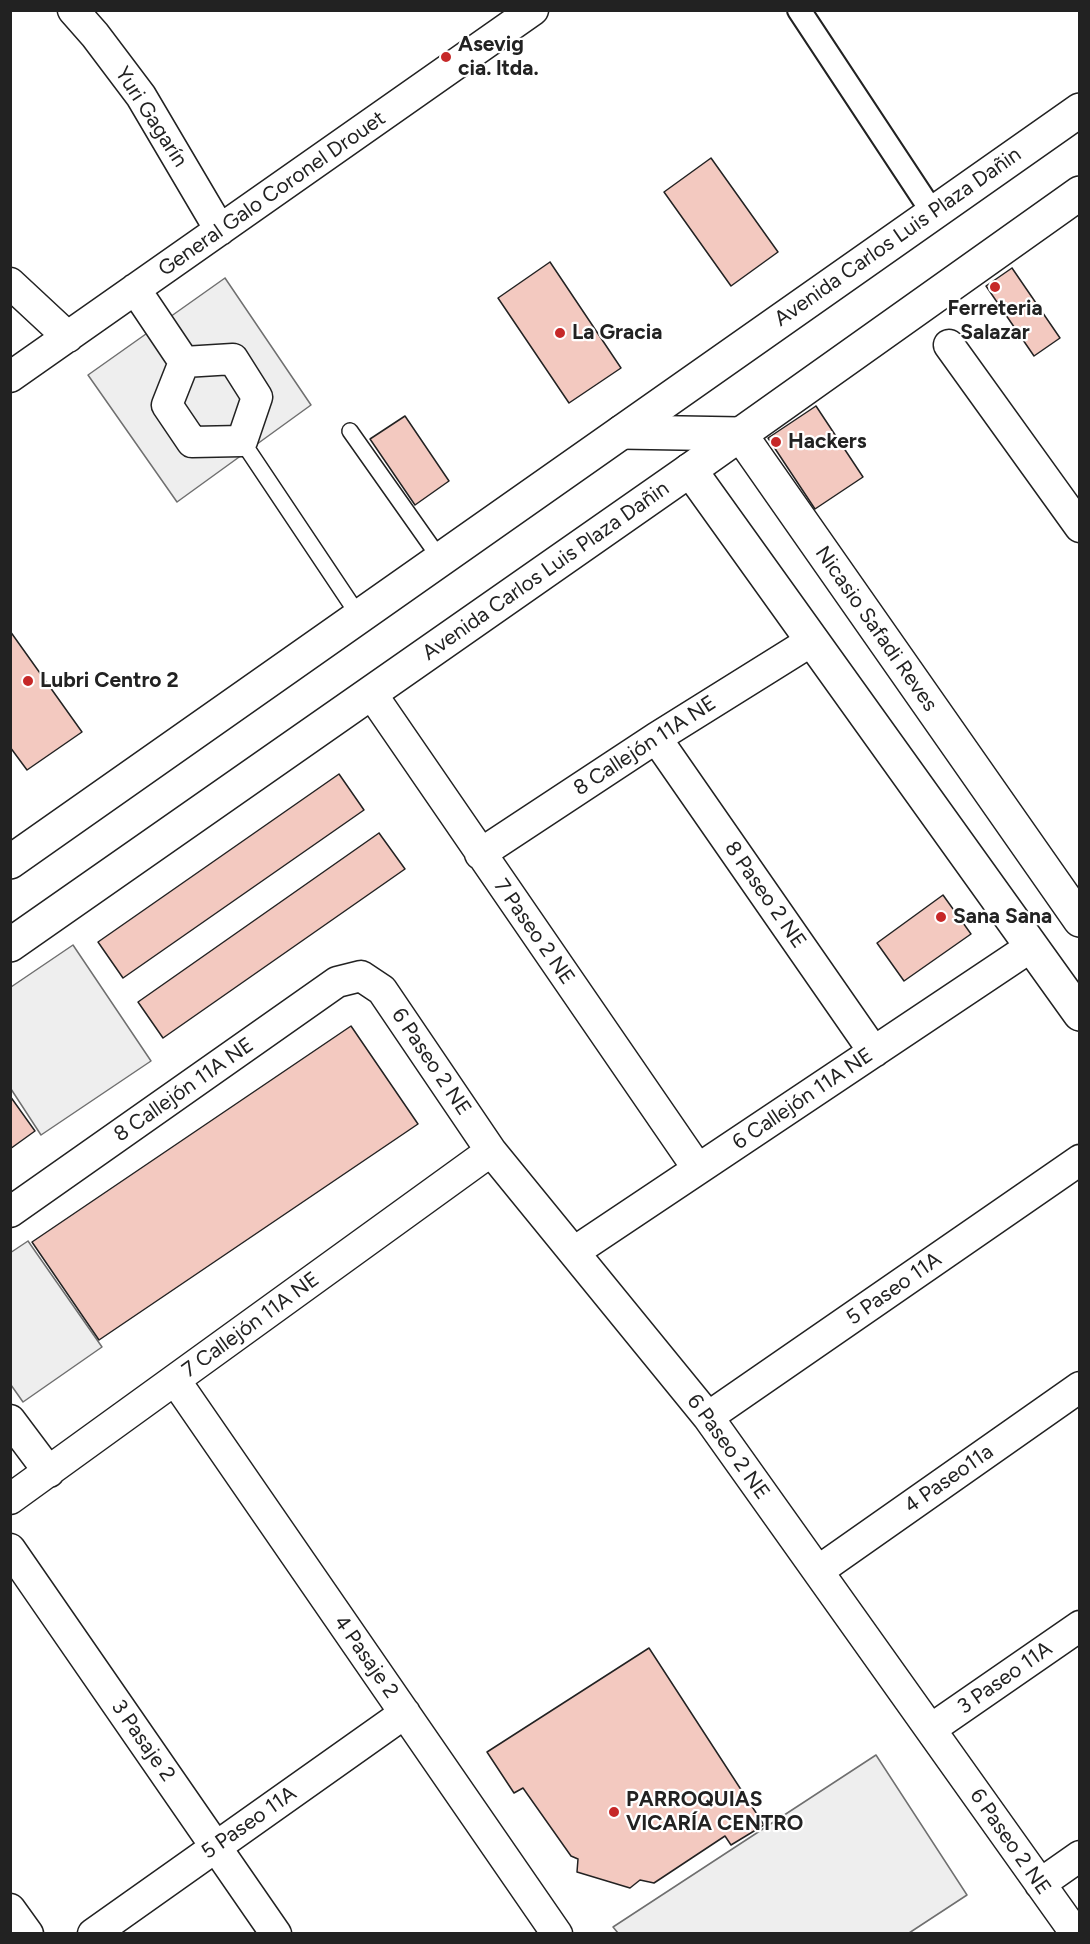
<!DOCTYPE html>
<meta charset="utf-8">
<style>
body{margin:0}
#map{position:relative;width:1090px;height:1944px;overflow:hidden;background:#fff;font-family:Figtree,sans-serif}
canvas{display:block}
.frame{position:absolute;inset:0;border:12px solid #222;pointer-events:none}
</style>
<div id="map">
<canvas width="1090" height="1944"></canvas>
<div class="frame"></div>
</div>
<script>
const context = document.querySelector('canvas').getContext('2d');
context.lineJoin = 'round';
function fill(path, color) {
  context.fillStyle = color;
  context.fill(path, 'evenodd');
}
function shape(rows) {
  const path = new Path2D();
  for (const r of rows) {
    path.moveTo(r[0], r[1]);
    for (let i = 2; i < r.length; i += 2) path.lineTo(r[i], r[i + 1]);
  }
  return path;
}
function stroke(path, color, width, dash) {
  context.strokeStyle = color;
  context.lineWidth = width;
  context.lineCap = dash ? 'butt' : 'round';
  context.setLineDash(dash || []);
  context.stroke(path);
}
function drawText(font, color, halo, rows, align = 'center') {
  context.font = font + ' Figtree,sans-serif';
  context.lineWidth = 4.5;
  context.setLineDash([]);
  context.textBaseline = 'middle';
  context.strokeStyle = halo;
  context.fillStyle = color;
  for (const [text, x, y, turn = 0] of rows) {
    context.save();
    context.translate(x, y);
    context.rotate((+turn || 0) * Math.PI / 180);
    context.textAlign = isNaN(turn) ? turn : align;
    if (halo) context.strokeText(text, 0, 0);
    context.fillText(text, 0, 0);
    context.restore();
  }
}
const green = shape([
 [225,278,311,405,177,502,88,375,225,278],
 [73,945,151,1061,41,1135,11,1089,11,987,73,945],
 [28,1241,102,1347,23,1402,11,1385,10,1253,28,1241],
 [876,1755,967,1895,909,1933,618,1933,613,1927,876,1755]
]);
fill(green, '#eee');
stroke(green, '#6f6f6f', 1.5);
const building = shape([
 [711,158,778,252,731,286,664,192,711,158],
 [550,262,621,368,569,403,498,298,550,262],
 [1012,268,1060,338,1034,356,986,286,1012,268],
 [816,406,863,477,815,509,768,438,816,406],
 [405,416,449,481,415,505,370,439,405,416],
 [10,631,82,732,27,770,10,747,10,631],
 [339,774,364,810,123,978,98,942,339,774],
 [379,833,405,869,163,1038,138,1002,379,833],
 [943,895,971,934,904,981,877,943,943,895],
 [351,1026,418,1124,99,1340,32,1242,351,1026],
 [10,1096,35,1131,10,1149,10,1096],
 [649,1648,764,1825,731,1845,725,1836,654,1883,640,1880,630,1888,577,1872,578,1859,571,1856,523,1788,514,1793,487,1752,649,1648]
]);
fill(building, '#f3c9c0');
stroke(building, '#222', 1.5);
const service = shape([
 [350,431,441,560],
 [242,441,359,616]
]);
const pedestrian = shape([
 [799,10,933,213]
]);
const minor = shape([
 [73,10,95,35,141,96,220,230],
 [10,283,68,337],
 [135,289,184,362],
 [949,345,1080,527],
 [233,359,257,397,242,441,192,442,167,405,184,362,233,359],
 [10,377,533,10],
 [371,693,698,1169],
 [656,738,874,1052],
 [480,854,656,738,813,640],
 [10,1212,337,982,361,976,382,990,491,1151,708,1417,1076,1934],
 [574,1252,1032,946],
 [175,1380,557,1934],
 [708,1417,1080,1160],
 [10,1420,49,1472],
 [10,1499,491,1151],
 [10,1549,276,1934],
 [818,1571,1080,1387],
 [931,1729,1080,1626],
 [1040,1884,1080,1856],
 [10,1909,28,1934],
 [93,1934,405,1713]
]);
const tertiary = shape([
 [622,432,740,434,1080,920],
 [690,470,1080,1014]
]);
const secondary = shape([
 [10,862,1080,110],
 [10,945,690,470,1080,193]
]);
stroke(service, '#222', 18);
stroke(pedestrian, '#222', 26);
stroke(minor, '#222', 33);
stroke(tertiary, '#222', 36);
stroke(secondary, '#222', 36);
stroke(service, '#fff', 15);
stroke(pedestrian, '#fff', 22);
stroke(minor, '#fff', 30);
stroke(tertiary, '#fff', 33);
stroke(secondary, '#fff', 33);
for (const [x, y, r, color] of [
 [446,57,6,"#c62828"],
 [995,287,6,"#c62828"],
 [560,333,6,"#c62828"],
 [776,442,6,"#c62828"],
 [28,681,6,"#c62828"],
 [941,917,6,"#c62828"],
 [614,1812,6,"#c62828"]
]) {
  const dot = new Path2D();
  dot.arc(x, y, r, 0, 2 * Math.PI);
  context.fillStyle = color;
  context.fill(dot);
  stroke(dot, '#fff', 2);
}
drawText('bold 21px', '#222', '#fff', [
 ["Asevig",458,45],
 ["cia. ltda.",458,69],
 ["Ferreteria",995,309,"center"],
 ["Salazar",995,333,"center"],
 ["La Gracia",572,333],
 ["Hackers",788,442],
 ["Lubri Centro 2",40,681],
 ["Sana Sana",953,917],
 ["PARROQUIAS",626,1800],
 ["VICARÍA CENTRO",626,1824]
], 'left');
drawText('21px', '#222', '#fff', [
 ["Yuri Gagarín",151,117,57],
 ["General Galo Coronel Drouet",272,194,-35],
 ["Avenida Carlos Luis Plaza Dañin",898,237,-35],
 ["Avenida Carlos Luis Plaza Dañin",546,571,-35],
 ["Nicasio Safadi Reves",876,629,55],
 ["8 Callejón 11A NE",645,746,-33],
 ["8 Paseo 2 NE",765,895,55],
 ["7 Paseo 2 NE",534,932,55],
 ["6 Paseo 2 NE",431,1062,56],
 ["8 Callejón 11A NE",184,1090,-35],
 ["6 Callejón 11A NE",803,1099,-34],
 ["5 Paseo 11A",894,1289,-35],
 ["7 Callejón 11A NE",251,1325,-36],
 ["6 Paseo 2 NE",728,1447,54],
 ["4 Paseo11a",949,1479,-35],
 ["4 Pasaje 2",366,1657,55],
 ["3 Paseo 11A",1005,1678,-35],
 ["3 Pasaje 2",143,1741,55],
 ["5 Paseo 11A",249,1823,-35],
 ["6 Paseo 2 NE",1010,1842,55]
]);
</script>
